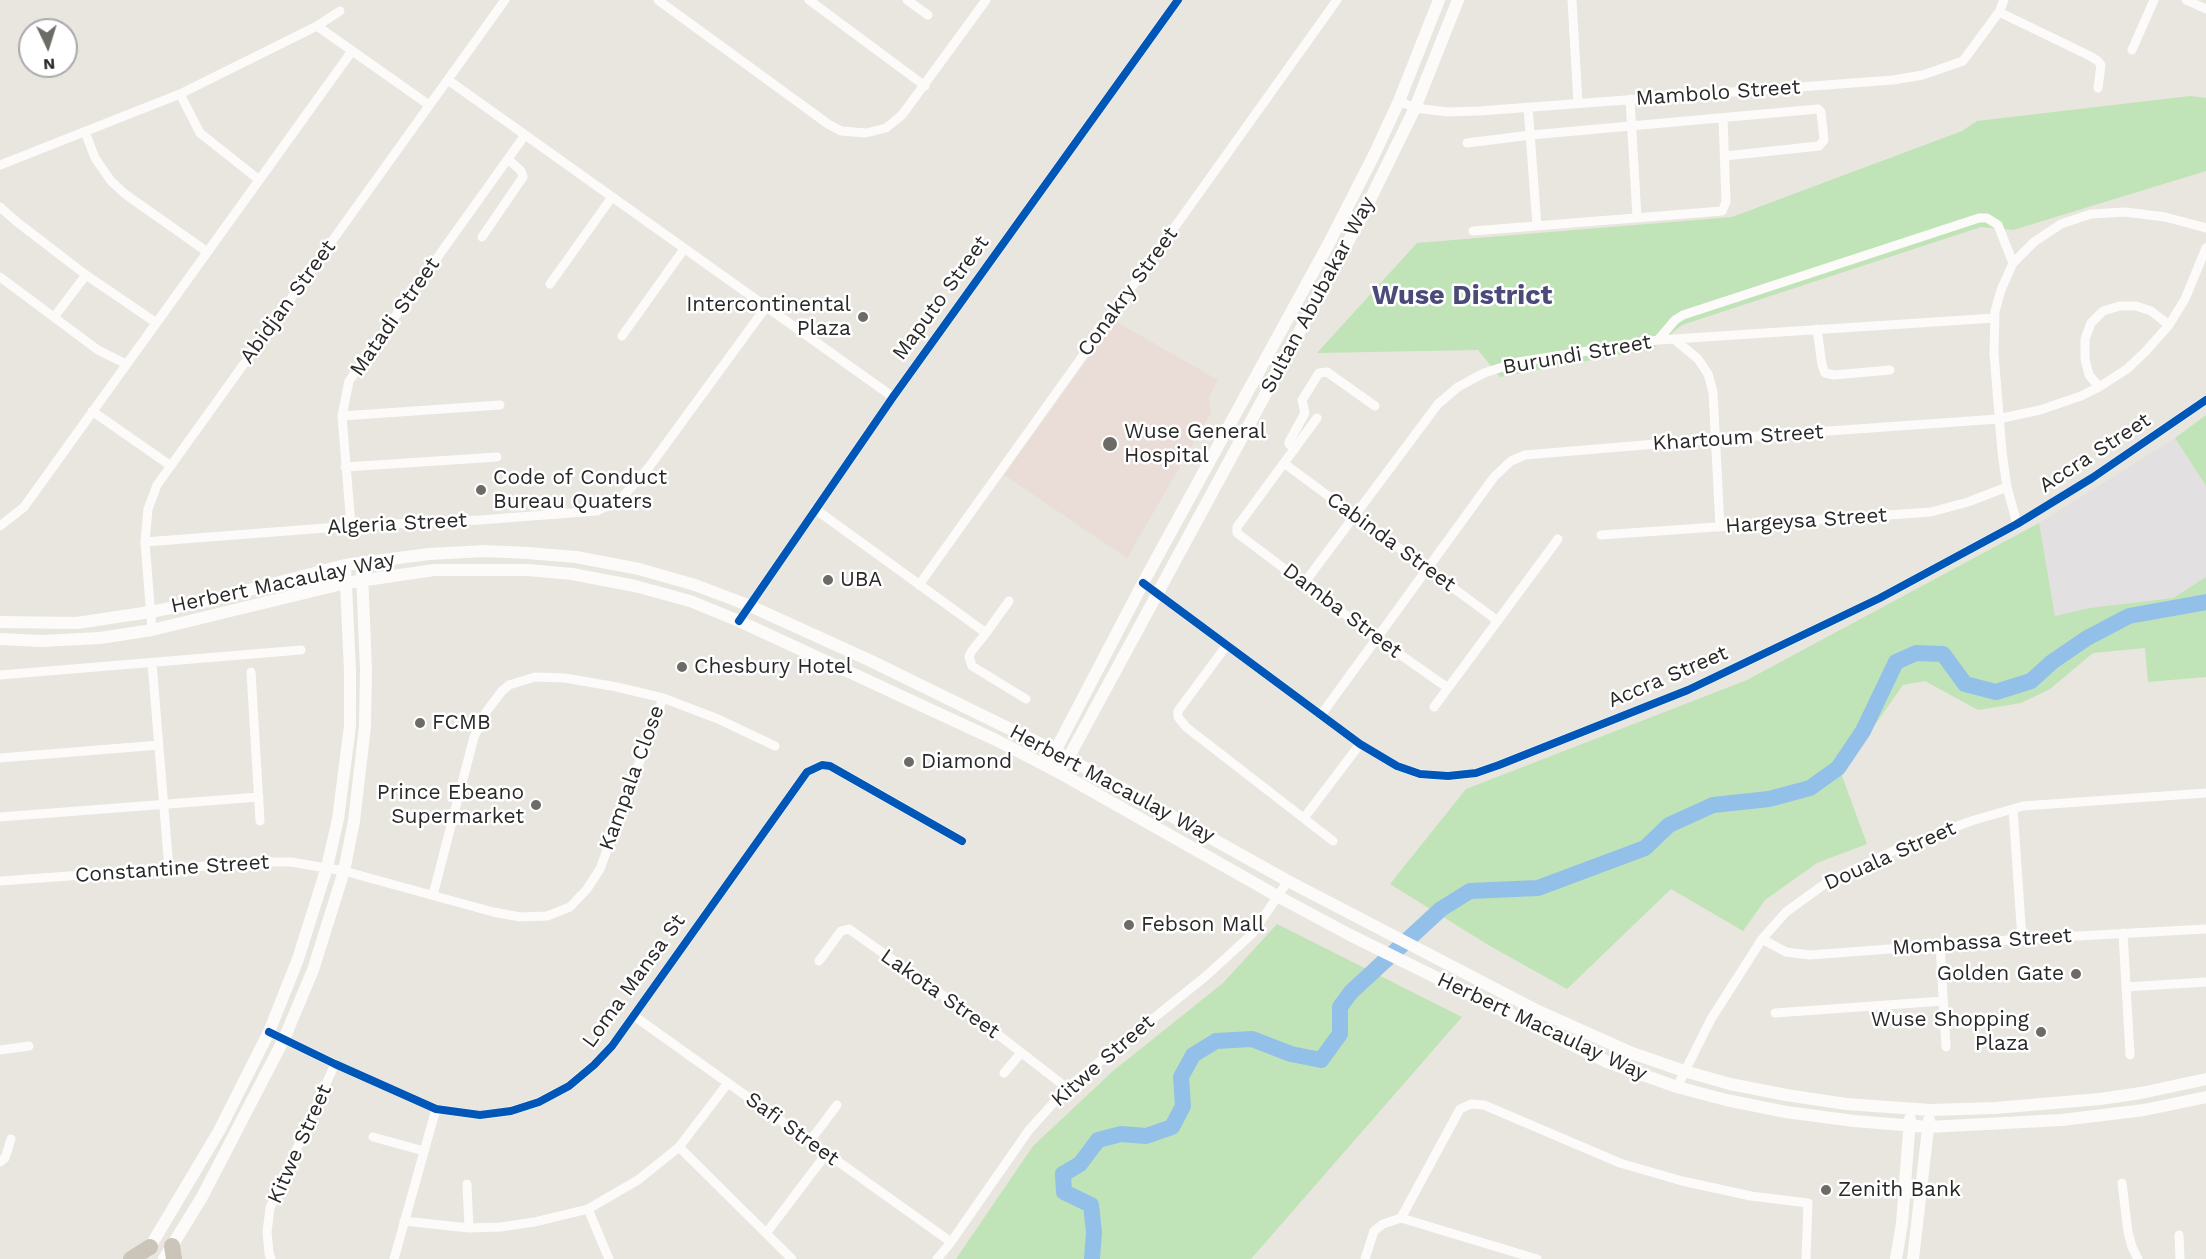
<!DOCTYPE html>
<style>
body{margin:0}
#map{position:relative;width:2206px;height:1259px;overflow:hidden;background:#e8e6de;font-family:"Work Sans",sans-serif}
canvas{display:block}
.north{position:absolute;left:18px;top:18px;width:60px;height:60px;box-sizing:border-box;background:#fff;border:2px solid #a9a9a9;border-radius:50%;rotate:176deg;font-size:16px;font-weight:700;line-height:24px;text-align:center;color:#292929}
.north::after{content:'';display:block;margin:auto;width:21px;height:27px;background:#6c6b68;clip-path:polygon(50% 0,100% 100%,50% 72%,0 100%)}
</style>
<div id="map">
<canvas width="2206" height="1259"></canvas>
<div class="north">N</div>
</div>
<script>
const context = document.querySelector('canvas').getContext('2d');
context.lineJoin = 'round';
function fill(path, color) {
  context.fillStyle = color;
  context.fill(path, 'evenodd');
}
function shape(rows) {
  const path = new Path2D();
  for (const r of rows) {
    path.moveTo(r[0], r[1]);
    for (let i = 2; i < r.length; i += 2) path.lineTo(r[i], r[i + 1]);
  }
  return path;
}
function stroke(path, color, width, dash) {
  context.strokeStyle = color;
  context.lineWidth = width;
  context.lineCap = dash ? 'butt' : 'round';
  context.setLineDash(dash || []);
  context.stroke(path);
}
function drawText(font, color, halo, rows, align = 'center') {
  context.font = font + ' "Work Sans",sans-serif';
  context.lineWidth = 5;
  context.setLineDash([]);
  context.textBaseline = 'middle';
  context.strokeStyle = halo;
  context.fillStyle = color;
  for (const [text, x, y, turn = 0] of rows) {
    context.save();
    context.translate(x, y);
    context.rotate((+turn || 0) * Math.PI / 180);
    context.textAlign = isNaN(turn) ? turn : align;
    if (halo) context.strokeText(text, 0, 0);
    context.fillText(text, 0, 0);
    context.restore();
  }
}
fill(shape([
 [2175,438,2206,486,2206,577,2173,598,2089,608,2055,616,2039,523]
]), '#e3e0e1');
fill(shape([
 [1115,321,1218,380,1209,397,1211,413,1127,558,1004,475]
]), '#eadcd6');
fill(shape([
 [2190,96,2206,98,2206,171,2013,230,1981,227,1682,325,1652,349,1500,377,1478,350,1317,353,1417,243,1732,217,1962,131,1977,121],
 [2206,415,2206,486,2175,438],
 [2039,523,2055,616,2089,608,2173,598,2206,577,2206,677,2148,682,2145,648,2093,653,2050,689,2021,703,1978,710,1925,681,1903,685,1841,773,1867,844,1817,863,1765,900,1743,931,1671,889,1567,989,1490,946,1390,884,1466,789,1747,680],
 [1277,924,1462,1017,1251,1259,956,1259,1033,1146,1113,1071,1223,983]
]), '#c0e4b7');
stroke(shape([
 [1092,1259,1094,1232,1091,1205,1064,1192,1063,1174,1080,1164,1098,1140,1121,1134,1146,1136,1172,1127,1183,1106,1181,1077,1193,1055,1216,1041,1252,1039,1291,1054,1321,1060,1340,1034,1340,1007,1351,992,1441,909,1470,891,1538,888,1645,848,1669,825,1713,805,1769,799,1810,788,1838,768,1863,731,1896,662,1916,653,1943,654,1965,684,1996,692,2031,681,2052,662,2087,638,2129,616,2206,602]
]), '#92c0e9', 16);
stroke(shape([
 [658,0,828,124,841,131,866,133,886,128,902,115,986,0],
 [809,0,925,86],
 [907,0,928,15],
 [1572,0,1578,103],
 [2186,0,2206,9],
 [1999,12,2090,56,2098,61,2101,65,2098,88],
 [317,26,429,105],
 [2132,50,2154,0],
 [448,80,893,397],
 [180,94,200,133,258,179],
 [1630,99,1637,217],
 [1399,101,1415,108,1448,112,1479,111,1893,80,1923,75,1963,61,1999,12,2004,0],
 [1528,107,1537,226],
 [85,132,95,158,111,181,125,194,206,251],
 [1467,143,1531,135,1818,109,1821,112,1824,140,1819,146,1725,156],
 [0,165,180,94,317,26,340,11],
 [0,207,17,222,86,275,155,322],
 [1473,231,1722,211,1726,202,1723,118],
 [482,237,523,177,521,171,508,159],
 [0,277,98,350,126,364],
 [550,284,612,197],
 [54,317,86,275],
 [1817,329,1822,365,1825,373,1834,375,1890,370],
 [622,336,684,249],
 [1674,339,1995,318],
 [1658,340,1675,320,1683,315,1979,218,1987,218,1998,225,2013,263],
 [2099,387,2089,375,2085,359,2085,339,2091,323,2103,311,2120,306,2136,306,2151,311,2169,325],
 [92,411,171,466],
 [342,416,500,405],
 [1317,418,1237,527,1237,533,1375,637,1448,688],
 [1295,449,1289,444,1289,442,1305,413,1302,400,1319,373,1327,372,1375,406],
 [1285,464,1498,621],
 [345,467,497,457],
 [815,509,986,633,1009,601],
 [2017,524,2007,487,2002,452,1994,354,1995,311,2001,290,2013,263,2034,242,2061,224,2091,214,2125,212,2165,217,2206,228],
 [0,526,24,507,352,51],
 [351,526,342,416,349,381,525,135],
 [1601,535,1931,512,1968,502,2007,487],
 [145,542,351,526,480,520,597,511,619,501,649,467,766,307],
 [1305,582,1438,404,1458,387,1484,373,1518,362,1658,340,1674,339,1698,359,1708,374,1713,392,1720,527],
 [1143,583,1360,744,1397,766,1420,774,1448,776,1476,773,1499,765,1688,690,1880,598,2017,524,2092,478,2206,400],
 [919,585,1337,0],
 [739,621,893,397,1178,0],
 [152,630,145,542,148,509,157,485,505,0],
 [986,633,971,652,969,657,972,666,1026,699],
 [1227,645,1178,711,1178,717,1186,727,1333,841],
 [152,663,169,869],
 [251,672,260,821],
 [0,675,301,650],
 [1434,707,1558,539],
 [1321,715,1494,477,1511,461,1525,455,1716,439,1998,419,2040,410,2081,396,2099,387,2127,369,2146,351,2169,325,2185,299,2206,248],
 [0,758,159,745],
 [2013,809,2022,939],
 [0,817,259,797],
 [1304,818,1360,744],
 [0,881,262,862,291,862,344,871,493,912,520,917,547,916,570,907,587,889,600,869,663,698],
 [433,895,474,737,486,712,502,691,509,685,535,677,565,678,617,687,663,698,718,719,775,746],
 [2123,933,2130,1055],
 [1762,939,1786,952,1810,955,2022,939,2206,929],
 [1940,944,1946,1047],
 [819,961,841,931,849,929,996,1033,1067,1088],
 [2126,987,2206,982],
 [1775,1013,1943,1001],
 [634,1016,951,1242],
 [269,1032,335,1064,436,1109,480,1115,511,1111,539,1102,569,1086,594,1065,612,1046,807,772,822,765,830,766,962,841],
 [0,1050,29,1046],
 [1004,1073,1021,1053],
 [1677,1087,1711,1019,1762,939,1786,912,1826,883,1893,851,1971,821,2023,806,2206,793],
 [373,1137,424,1151],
 [810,1141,837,1105],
 [679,1147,792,1259],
 [0,1162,5,1158,11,1139],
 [2122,1183,2128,1232,2132,1247,2138,1259],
 [467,1184,469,1228],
 [588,1209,609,1259],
 [1401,1218,1460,1109,1471,1104,1484,1105,1620,1163,1682,1181,1751,1196,1808,1203,1806,1259],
 [404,1221,469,1228,501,1227,534,1222,588,1209,638,1180,679,1147,728,1083],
 [767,1232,827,1153],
 [2179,1235,2180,1259],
 [271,1259,269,1253,267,1232,270,1208,335,1064],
 [394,1259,436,1109],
 [937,1259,951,1242,1029,1130,1067,1088,1206,976,1252,934,1288,881],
 [1365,1259,1374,1231,1383,1224,1401,1218,1537,1259]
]), '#fcfbfa', 9);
stroke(shape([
 [0,622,77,623,150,612,207,601,345,565,429,554,484,551,528,553,576,557,639,569,695,585,748,605,869,660,1055,751,1288,881,1538,1011,1632,1053,1684,1071,1730,1084,1786,1095,1846,1104,1930,1110,1995,1108,2100,1099,2141,1093,2206,1079],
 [0,639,43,641,100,638,152,630,346,583,434,570,528,570,572,574,635,586,690,601,739,621,996,740,1060,773,1279,897,1350,935,1607,1062,1677,1087,1726,1100,1786,1112,1854,1121,1928,1127,2062,1120,2144,1110,2206,1097],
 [1052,757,1143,583,1328,245,1374,155,1399,101,1439,0],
 [1065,764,1361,218,1415,108,1458,0],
 [147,1252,219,1131,269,1032,298,959,327,867,338,819,350,726,350,670,345,565],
 [164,1259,202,1197,284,1039,313,970,344,871,354,821,365,726,366,670,362,574],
 [1896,1259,1902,1223,1910,1119],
 [1913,1259,1929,1120]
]), '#fcfbfa', 12);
stroke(shape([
 [172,1246,174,1259],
 [131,1259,150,1247]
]), '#cbc4b9', 16);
stroke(shape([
 [1143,583,1360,744,1397,766,1420,774,1448,776,1476,773,1499,765,1688,690,1880,598,2017,524,2092,478,2206,400],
 [739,621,893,397,1178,0],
 [269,1032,335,1064,436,1109,480,1115,511,1111,539,1102,569,1086,594,1065,612,1046,807,772,822,765,830,766,962,841]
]), '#0057b8', 8);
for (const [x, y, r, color] of [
 [863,317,6,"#6c6b68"],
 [1110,444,8,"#6c6b68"],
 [481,490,6,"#6c6b68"],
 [828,580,6,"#6c6b68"],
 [682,667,6,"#6c6b68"],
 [420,723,6,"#6c6b68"],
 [909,762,6,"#6c6b68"],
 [536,805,6,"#6c6b68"],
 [1129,925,6,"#6c6b68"],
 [2076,974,6,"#6c6b68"],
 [2041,1032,6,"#6c6b68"],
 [1826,1190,6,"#6c6b68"]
]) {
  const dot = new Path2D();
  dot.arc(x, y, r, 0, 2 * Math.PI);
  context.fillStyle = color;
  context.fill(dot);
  stroke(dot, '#fff', 2);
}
drawText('21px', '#292929', '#fff', [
 ["Mambolo Street",1718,93,-4],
 ["Conakry Street",1128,292,-54],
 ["Sultan Abubakar Way",1318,295,-62],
 ["Maputo Street",941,298,-54],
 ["Abidjan Street",288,302,-54],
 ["Matadi Street",395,317,-55],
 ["Burundi Street",1577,355,-10],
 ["Khartoum Street",1738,438,-4],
 ["Accra Street",2095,453,-33],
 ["Hargeysa Street",1806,521,-4],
 ["Algeria Street",397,524,-3],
 ["Cabinda Street",1391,542,36],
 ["Herbert Macaulay Way",283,583,-12],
 ["Damba Street",1342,611,37],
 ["Accra Street",1668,677,-23],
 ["Kampala Close",632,778,-70],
 ["Herbert Macaulay Way",1112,784,28],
 ["Douala Street",1890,856,-24],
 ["Constantine Street",172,869,-4],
 ["Mombassa Street",1982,942,-4],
 ["Loma Mansa St",634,981,-54],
 ["Lakota Street",940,994,35],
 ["Herbert Macaulay Way",1542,1027,25],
 ["Kitwe Street",1103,1061,-41],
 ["Safi Street",792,1129,36],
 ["Kitwe Street",300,1144,-66]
]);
drawText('21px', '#292929', '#fff', [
 ["Intercontinental",851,305,"right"],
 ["Plaza",851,329,"right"],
 ["Wuse General",1124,432],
 ["Hospital",1124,456],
 ["Code of Conduct",493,478],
 ["Bureau Quaters",493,502],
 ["UBA",840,580],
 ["Chesbury Hotel",694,667],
 ["FCMB",432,723],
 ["Diamond",921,762],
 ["Prince Ebeano",524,793,"right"],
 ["Supermarket",524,817,"right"],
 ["Febson Mall",1141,925],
 ["Golden Gate",2064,974,"right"],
 ["Wuse Shopping",2029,1020,"right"],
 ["Plaza",2029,1044,"right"],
 ["Zenith Bank",1838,1190]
], 'left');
drawText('bold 27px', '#4b4a79', '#fff', [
 ["Wuse District",1462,296]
]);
</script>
